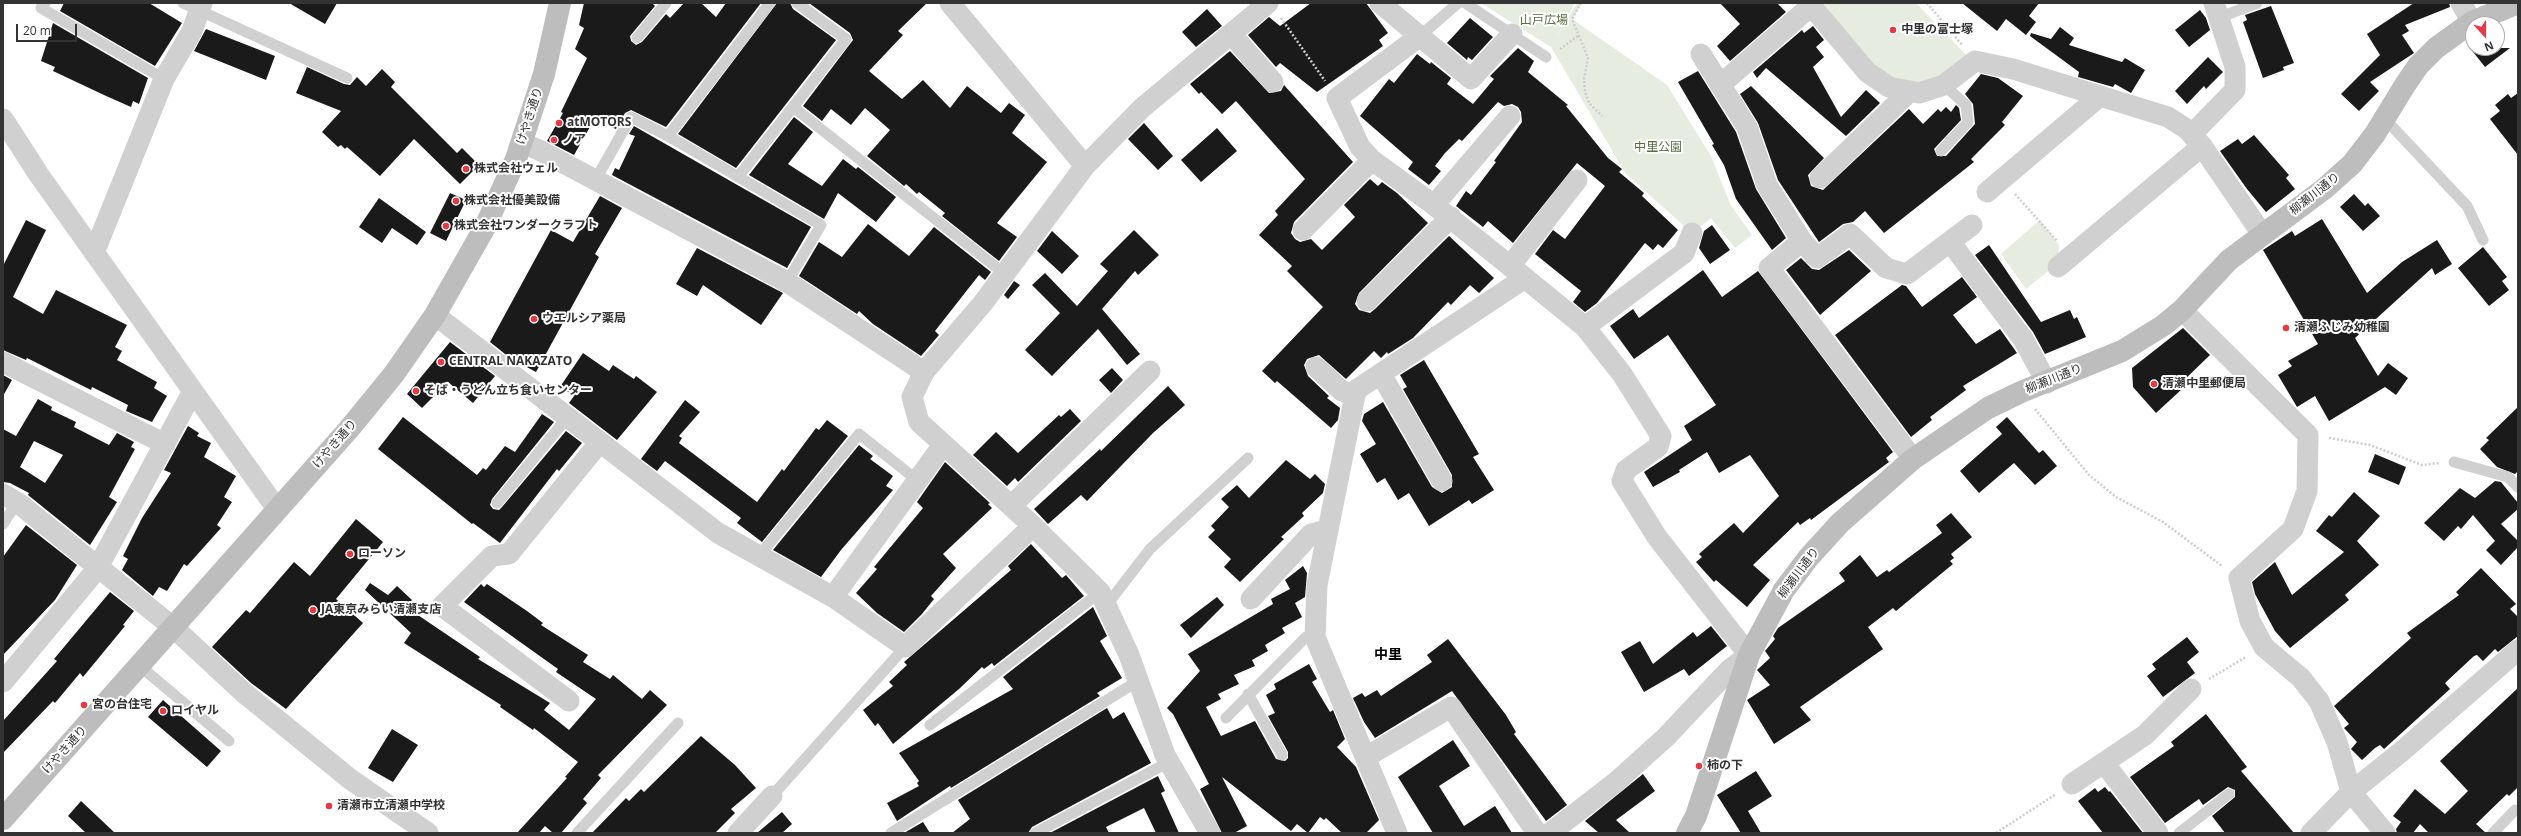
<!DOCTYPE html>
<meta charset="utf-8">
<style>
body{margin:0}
#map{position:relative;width:2521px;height:836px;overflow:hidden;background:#fff;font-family:"Open Sans",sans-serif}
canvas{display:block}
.frame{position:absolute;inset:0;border:4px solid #333;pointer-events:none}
.north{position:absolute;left:2465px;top:16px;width:40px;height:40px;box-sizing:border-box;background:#fff;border:1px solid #adadad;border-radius:50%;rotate:159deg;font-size:11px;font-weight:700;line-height:16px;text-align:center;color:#333}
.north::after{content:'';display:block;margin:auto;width:14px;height:18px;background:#e63946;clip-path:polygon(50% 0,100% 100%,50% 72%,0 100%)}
.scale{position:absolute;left:16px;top:24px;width:61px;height:18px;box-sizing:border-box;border:2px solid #333;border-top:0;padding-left:5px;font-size:12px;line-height:14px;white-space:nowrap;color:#333;-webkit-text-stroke:3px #fff;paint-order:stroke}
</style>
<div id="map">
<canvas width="2521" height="836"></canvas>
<div class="frame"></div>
<div class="north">N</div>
<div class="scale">20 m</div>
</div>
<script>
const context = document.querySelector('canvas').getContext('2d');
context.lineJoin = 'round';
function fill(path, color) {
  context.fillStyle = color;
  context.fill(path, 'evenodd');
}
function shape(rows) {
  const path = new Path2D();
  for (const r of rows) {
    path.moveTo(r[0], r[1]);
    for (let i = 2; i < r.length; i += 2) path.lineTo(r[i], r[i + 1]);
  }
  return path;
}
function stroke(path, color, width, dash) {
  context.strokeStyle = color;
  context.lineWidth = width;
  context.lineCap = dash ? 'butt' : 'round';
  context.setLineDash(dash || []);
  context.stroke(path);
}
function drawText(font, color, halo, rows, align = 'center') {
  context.font = font + ' "Open Sans","Noto Sans JP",sans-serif';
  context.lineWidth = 4;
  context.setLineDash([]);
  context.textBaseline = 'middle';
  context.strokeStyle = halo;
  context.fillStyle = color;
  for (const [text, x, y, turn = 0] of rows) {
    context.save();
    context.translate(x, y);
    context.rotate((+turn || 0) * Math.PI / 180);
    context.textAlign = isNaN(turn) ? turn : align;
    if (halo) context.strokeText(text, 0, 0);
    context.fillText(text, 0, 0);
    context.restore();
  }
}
fill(shape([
 [1481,3,1575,3,1555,39,1577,3,1582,3,1572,19,1667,85,1711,156,1730,204,1752,235,1735,248,1711,218,1692,233,1626,174,1551,47],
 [1916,3,1968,57,1941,77,1917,86,1891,82,1872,67,1824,4],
 [2040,220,2059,245,2058,256,2052,268,2026,289,2001,254]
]), '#e6ecdf');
fill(shape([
 [64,3,149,3,182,23,155,66,60,11],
 [289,3,337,3,325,24],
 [584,3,652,3,655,6,630,36,631,41,636,45,642,42,666,14,670,18,684,3,701,3,716,17,726,3,761,3,666,127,631,110,625,113,616,129,594,120,574,155,547,141,563,113,561,112,587,58,575,49,584,28,579,25],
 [777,3,790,3,793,9,836,40,736,168,678,134],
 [809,3,927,3,898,31,903,35,869,71,902,99,923,80,950,108,967,86,1001,113,1009,103,1025,115,1012,133,1047,162,997,223,1017,237,999,261,942,216,945,213,919,192,917,194,906,184,904,186,867,156,890,130,865,108,851,125,831,109,822,121,803,106,853,40,850,33],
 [1311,3,1366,3,1388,33,1379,40,1383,46,1317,92,1280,63,1276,67,1248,35,1269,17,1280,26],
 [1720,3,1777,3,1786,12,1730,61,1717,46,1740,24],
 [1962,3,2039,3,2029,16,2036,22,2026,35,2006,19,1997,31],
 [2414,3,2449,3,2450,7,2405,25,2409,31,2402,35,2414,53,2370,82,2379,91,2359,111,2341,94,2380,55,2367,34],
 [2271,6,2294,63,2283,67,2284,70,2263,78,2243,22,2247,20,2245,15],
 [1207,9,1222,26,1196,47,1182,32],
 [2200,10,2206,18,2210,30,2189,47,2175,30],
 [1470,18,1493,37,1472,60,1468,57,1467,60,1447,43],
 [53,23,148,78,139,104,133,101,131,107,104,95,53,71,55,67,41,61],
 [1813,26,1824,40,1816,47,1824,57,1813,67,1841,117,1866,90,1880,103,1846,136,1766,68,1757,78,1753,72,1802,30,1804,33],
 [2060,27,2074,38,2069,45,2122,62,2125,58,2145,70,2131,93,2115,84,2113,87,2078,77,2079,72,2030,36,2031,33,2051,39],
 [206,29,275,56,266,80,194,51],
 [1518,48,1534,61,1528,72,1568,105,1566,106,1608,158,1622,169,1619,172,1644,193,1642,196,1678,230,1663,248,1658,244,1653,250,1645,243,1597,303,1585,312,1573,302,1581,291,1535,254,1553,230,1565,239,1605,186,1577,163,1513,243,1488,221,1483,227,1456,206,1466,191,1471,195,1496,162,1494,161,1522,122,1521,112,1518,107,1512,104,1504,106,1498,102,1462,141,1459,139,1445,153,1435,166,1441,171,1429,185,1408,169,1413,162,1360,116,1389,79,1394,83,1417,54,1430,64,1431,62,1451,78,1447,84,1473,104,1494,79,1490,76],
 [2470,48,2510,48,2485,67],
 [1230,51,1269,93,1281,91,1284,85,1353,162,1294,222,1291,233,1295,239,1300,242,1311,239,1322,250,1355,217,1344,205,1370,179,1378,186,1382,182,1397,193,1428,223,1359,293,1355,304,1359,310,1370,313,1375,309,1449,236,1494,278,1479,293,1470,285,1451,305,1448,302,1413,338,1388,354,1387,352,1381,358,1374,351,1346,379,1319,355,1307,359,1304,365,1308,376,1329,396,1327,398,1340,408,1338,420,1331,428,1277,381,1275,383,1262,371,1323,307,1287,271,1292,266,1259,235,1278,215,1275,211,1305,179,1236,101,1222,114,1201,92,1199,94,1190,84],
 [2208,57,2223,72,2206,89,2204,86,2187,104,2175,91],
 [307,67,344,84,350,85,357,77,366,86,382,69,395,82,391,87,457,153,462,148,479,165,460,184,414,139,380,176,347,147,345,149,341,145,338,147,322,132,341,111,296,93],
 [1698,71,1736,132,1756,189,1786,238,1772,250,1736,199,1724,165,1712,145,1714,144,1678,82],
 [1981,74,1998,78,2023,96,2002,122,2005,125,1971,159,1974,162,1884,233,1865,211,1853,222,1843,224,1819,242,1778,180,1758,123,1740,94,1751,86,1824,158,1808,175,1811,186,1823,190,1909,109,1923,124,1938,109,1941,112,1946,107,1951,112,1956,105,1959,108,1961,120,1934,149,1937,156,1946,156,1975,124,1973,104,1965,94],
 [2518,93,2518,155,2490,119,2500,111,2495,105,2508,94,2511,98],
 [794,117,813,132,788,164,822,186,843,159,856,169,858,167,896,197,876,222,838,193,824,219,749,175],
 [1144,123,1173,156,1158,170,1128,139],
 [634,126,811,227,787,268,612,175,615,168,619,170,635,136,629,134],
 [1217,128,1237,151,1201,182,1181,160],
 [2254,135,2289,175,2286,178,2295,189,2266,212,2247,189,2220,151,2238,139,2242,144],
 [450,193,466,200,446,241,430,233],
 [2354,194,2365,206,2368,203,2380,216,2363,231,2340,207],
 [600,196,622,208,595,254,599,257,536,372,510,358,490,342,551,230,573,242],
 [379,198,426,232,417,245,392,228,382,243,359,227],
 [2322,219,2367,293,2402,262,2437,240,2452,264,2435,275,2432,268,2355,338,2378,376,2388,363,2408,378,2396,395,2385,387,2329,421,2315,396,2297,407,2278,375,2292,366,2288,361,2318,344,2263,250,2292,231,2295,236],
 [26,220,46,230,13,297,43,314,56,290,127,325,115,347,122,351,117,360,157,382,154,388,167,396,152,422,126,411,128,405,92,387,91,390,27,358,26,360,3,350,3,266],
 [868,224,909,256,934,227,991,272,985,280,979,275,935,331,939,335,921,356,873,324,859,311,857,314,799,276,819,242,842,257],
 [1712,225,1730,250,1710,264,1699,248,1704,231],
 [1134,230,1159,255,1138,275,1135,271,1102,309,1140,354,1127,365,1098,329,1052,376,1025,350,1060,313,1032,285,1045,273,1077,306,1108,271,1100,264],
 [1052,231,1079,256,1062,274,1037,251],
 [1989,245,2041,322,2070,310,2074,319,2077,317,2086,337,2045,354,2033,332,1975,255],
 [2483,247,2507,277,2502,281,2509,290,2489,306,2458,268],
 [697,248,783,293,761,325,703,285,697,296,676,284],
 [1849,250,1871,271,1820,315,1786,270,1801,258,1812,269,1819,270],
 [1703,270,1722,297,1758,271,1893,452,1886,458,1889,462,1811,520,1810,518,1800,525,1798,522,1753,565,1770,580,1747,607,1716,580,1714,582,1696,562,1702,557,1699,554,1734,523,1743,533,1779,496,1750,455,1719,473,1707,452,1679,470,1680,472,1653,487,1644,472,1692,440,1684,426,1716,405,1668,335,1634,359,1610,326,1633,309,1639,318],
 [1962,277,1977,297,1953,315,1976,344,2000,329,2017,353,1963,386,1966,390,1930,417,1932,420,1911,437,1835,335,1902,285,1906,286,1922,307],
 [1014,281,1020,285,1008,299,1004,295],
 [2183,328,2210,355,2178,386,2181,390,2156,413,2133,387,2132,368],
 [450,342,495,376,473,403,448,382,422,408,407,394],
 [583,353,609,371,613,365,634,379,636,376,657,392,617,440,569,403,574,396,560,387],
 [1424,360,1479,454,1473,457,1494,490,1472,504,1469,500,1429,526,1409,493,1398,500,1385,478,1377,483,1360,454,1376,444,1362,421,1364,414,1383,402,1432,487,1442,493,1452,487,1452,475,1403,389,1407,387,1400,375],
 [1112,368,1123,380,1111,393,1099,380],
 [3,375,12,380,3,396],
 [1168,386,1185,405,1153,433,1087,501,1081,495,1048,524,1034,509,1100,449,1101,451],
 [38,399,52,407,51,410,76,422,74,427,109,445,117,433,134,442,131,447,135,449,109,497,117,502,90,545,28,495,29,493,10,483,3,482,3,429,16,436],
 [34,441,63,455,45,483,20,467],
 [685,400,700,412,679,436,682,438,679,443,757,502,782,469,784,471,816,428,819,430,827,420,848,436,762,542,737,523,741,518,665,461,657,471,641,459],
 [2518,407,2518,471,2515,474,2497,467,2480,449,2489,440,2486,438],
 [1070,409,1081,421,1018,482,1015,478,1007,486,973,455,996,432,1018,453,1059,415,1061,417],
 [542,414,554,422,492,499,490,505,493,509,499,510,502,507,566,431,582,443,559,471,557,469,500,543,473,523,472,524,378,449,403,417,477,475,483,468,486,470,505,446,515,452],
 [2007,417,2039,453,2043,450,2057,466,2035,485,2014,463,1979,493,1960,471,2002,434,1996,427],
 [188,426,199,433,197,436,211,443,204,457,236,476,224,497,232,502,217,525,221,528,187,566,184,564,167,591,159,587,153,596,122,570,128,559,123,556,142,518,171,473,164,470],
 [859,445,873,456,870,459,893,476,886,486,893,490,841,550,821,577,773,550],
 [2375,454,2406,467,2399,485,2368,472],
 [1286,460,1310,479,1315,474,1325,484,1323,493,1302,513,1304,516,1281,537,1284,539,1240,582,1224,567,1231,559,1208,537,1215,530,1211,526,1229,507,1221,499,1237,485,1249,498],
 [945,462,990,503,988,504,992,508,943,554,956,568,931,596,934,599,922,614,904,632,877,613,856,593,877,569,874,567,923,508,917,502],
 [2495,481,2501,482,2518,503,2518,509,2501,524,2518,541,2518,547,2501,565,2486,550,2495,541,2473,515,2461,529,2458,526,2444,541,2424,523,2460,488,2475,498],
 [2354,492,2380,516,2357,541,2379,565,2345,595,2349,600,2290,648,2275,631,2255,594,2252,582,2275,562,2292,595,2344,552,2316,531,2329,515,2332,517],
 [1951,513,1972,537,1951,554,1954,558,1950,561,1953,564,1896,611,1893,608,1868,627,1883,649,1800,707,1811,720,1774,744,1747,700,1770,685,1757,670,1770,658,1765,651,1775,639,1773,636,1778,628,1845,581,1839,573,1860,555,1877,577,1887,570,1889,572,1942,533,1936,525],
 [356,519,383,542,336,599,363,623,286,709,251,683,212,647,246,610,250,613,294,562,310,576],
 [26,525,77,565,55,600,3,655,3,557],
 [1031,544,1062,578,1066,575,1084,596,994,666,992,663,984,669,982,667,959,689,893,744,878,723,875,726,863,710,893,686,889,682,907,665,904,662,1011,570,1008,566],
 [1303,566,1307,573,1305,597,1295,603,1302,617,1282,628,1285,633,1265,645,1268,651,1252,660,1255,666,1234,675,1239,684,1218,694,1221,699,1206,707,1221,736,1255,721,1276,759,1285,761,1288,758,1288,752,1268,716,1275,713,1266,695,1276,689,1274,684,1309,664,1317,679,1312,682,1330,712,1333,710,1345,739,1337,747,1356,767,1379,820,1366,833,1342,833,1326,818,1324,820,1320,817,1308,833,1297,824,1291,831,1222,777,1247,826,1234,833,1222,833,1200,789,1209,784,1173,714,1167,708,1200,671,1188,654,1273,604,1271,599,1290,589,1285,580],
 [2481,568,2516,604,2510,609,2518,617,2518,636,2498,652,2495,649,2483,661,2477,655,2474,656,2445,683,2450,689,2384,749,2380,745,2375,748,2362,760,2351,749,2357,742,2344,728,2349,724,2334,706,2411,638,2407,633,2459,595,2456,592],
 [370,583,388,595,397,586,412,600,406,607,480,657,478,659,550,703,544,710,569,730,596,699,556,672,558,669,464,602,481,584,484,587,487,584,527,611,543,623,541,625,588,655,583,662,610,679,613,675,642,699,650,690,667,705,598,775,601,778,583,799,587,803,561,833,553,833,545,826,539,833,517,833,567,778,565,777,578,762,534,728,533,730,500,707,501,705,404,643,411,633,365,590],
 [110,592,134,611,123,625,125,626,83,677,80,673,55,703,53,701,3,753,3,721,57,661,54,659],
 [1217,597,1224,605,1191,638,1180,625],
 [1093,607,1107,636,1100,641,1122,678,1097,693,1100,696,951,788,950,786,897,821,887,803,919,786,917,783,919,781,899,753,1013,689,1003,677],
 [1711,626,1727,646,1689,676,1684,669,1644,692,1621,652,1640,641,1653,664,1693,632,1697,637],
 [2187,637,2199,652,2187,662,2195,673,2163,697,2147,676,2156,669,2152,664],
 [1448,639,1506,715,1516,732,1514,734,1567,805,1546,821,1452,691,1375,738,1364,722,1353,698,1362,693,1365,697,1377,690,1381,696,1432,662,1427,655],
 [2518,688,2518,787,2509,796,2507,794,2476,824,2486,833,2429,833,2420,824,2413,833,2397,833,2396,829,2401,822,2393,816,2415,789,2445,814,2468,791,2440,761],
 [163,700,221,751,207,767,148,717],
 [1107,708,1113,719,1124,712,1151,763,1032,827,1028,833,952,833,970,819,958,800],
 [2206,714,2247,767,2241,771,2294,833,2225,833,2212,816,2235,797,2235,790,2228,787,2203,805,2199,799,2165,823,2130,777,2174,746,2171,742],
 [392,729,418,745,393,782,368,768],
 [701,736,735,765,756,788,731,809,735,813,715,833,592,833,626,798,629,801,641,789,644,792],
 [1453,740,1470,766,1439,786,1464,826,1495,806,1512,833,1433,833,1398,777],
 [1756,771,1772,796,1748,811,1761,833,1741,833,1717,795],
 [1643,774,1655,791,1616,820,1630,833,1599,833,1585,821],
 [1158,776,1165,791,1161,793,1179,833,1156,833,1144,808,1106,827,1109,833,1050,833],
 [2105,787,2109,792,2110,791,2143,833,2103,833,2078,801,2095,788,2098,792],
 [81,801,115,833,86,833,68,816],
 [782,812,792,824,782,833,757,833],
 [923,822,930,833,904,833]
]), '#1a1a1a');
stroke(shape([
 [1581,3,1572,19,1588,58,1584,79,1585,92,1589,103,1602,116],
 [1927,3,1963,46],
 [1281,18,1325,81],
 [1560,49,1579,35],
 [2015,194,2057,241],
 [2035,409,2089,475,2116,497,2163,522,2222,566],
 [2329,438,2370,445,2422,465,2440,463],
 [2209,679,2246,657],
 [1996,833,2056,794]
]), '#cdcdcd', 2.5, [2, 2]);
stroke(shape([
 [45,3,41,8,164,79],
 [183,3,347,78],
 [797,3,846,39,793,107,1005,274],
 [1465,3,1546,57],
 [2218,18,2257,3],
 [1420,36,1458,3],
 [637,38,666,3],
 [2385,119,2467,206,2483,240],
 [668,136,821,225,787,282],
 [1941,151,1968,122,1966,105,1944,85],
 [738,177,793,107],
 [596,179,631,117,668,136,770,3],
 [2454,462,2508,477,2518,487],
 [497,503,567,418],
 [3,524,17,502],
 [759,556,859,434,917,480],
 [1106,606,1150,549,1248,458],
 [140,666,229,741],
 [1248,694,1282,755],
 [1226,718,1306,637,1315,637],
 [930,725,1100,592],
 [772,796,905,647],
 [577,833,678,723],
 [891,833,1138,681],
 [1035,833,1169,762],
 [2179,833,2229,794],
 [2493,833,2515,810]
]), '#d0d0d0', 11);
stroke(shape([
 [950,3,1085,166],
 [1380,3,1471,79,1512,34],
 [1809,3,1867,72,1889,87,1919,93,1944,85,1975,61,2013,69,2168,117,2188,130,2202,146,2262,234],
 [2461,3,2472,22],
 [1231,34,1273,82],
 [1420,36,1337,98,1360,147,1372,160,1434,205,1525,278],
 [1701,54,1747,127,1767,185,1802,241,1817,258,1850,234,1886,268,1907,274,1972,225],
 [1720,85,1811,6],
 [3,119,39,175,277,509],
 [2192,134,2235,90,2235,67,2214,3],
 [522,143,539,150,787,282,924,372],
 [1820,178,1910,91],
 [1987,192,2100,96],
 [1434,205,1510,116],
 [1303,230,1372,160],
 [1802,241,1769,268,1913,459],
 [1951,243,2023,339,2047,383],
 [94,253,164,79,192,31,202,3],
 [1510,266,1577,180],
 [2058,267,2202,146],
 [1367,301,1451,217],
 [2182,310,2308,435,2307,491,2293,529,2239,578,2250,621,2264,647,2301,678,2319,701,2337,742,2351,792,2385,833],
 [435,315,718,533,833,597,905,647,1033,526],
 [1585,327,1684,253,1692,233],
 [3,362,165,444],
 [1316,367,1342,391,1355,396],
 [1381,374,1442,481],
 [3,494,17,502,174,628,243,692,350,779,428,833],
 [1011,506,1150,371],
 [833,597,943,445],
 [1251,599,1311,534,1327,530],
 [3,682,97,569,193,391],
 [569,701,442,606,492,556,509,554,599,443],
 [1366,757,1451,707,1537,833],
 [2104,763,2158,833],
 [2072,784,2145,735,2191,689],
 [738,833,772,796],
 [1210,833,1165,755,1129,655,1100,592,1033,526,919,422,912,397,924,372,983,303,1085,166,1142,108,1268,3],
 [1397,833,1315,637,1317,585,1356,390,1525,278,1585,327,1622,374,1661,436,1658,447,1626,470,1622,481,1657,537,1749,655,1729,670,1666,737,1616,782,1550,833],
 [2311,833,2351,792,2401,752,2518,650]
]), '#d0d0d0', 21);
stroke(shape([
 [3,819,349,429,394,374,435,315,485,227,516,159,544,74,560,3],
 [1687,833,1696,816,1749,655,1784,590,1809,557,1840,523,1913,459,1988,408,2021,392,2122,351,2164,325,2182,310,2229,260,2324,189,2352,164,2375,134,2405,85,2418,66,2436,48,2472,22,2518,3]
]), '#bdbdbd', 22);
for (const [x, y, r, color] of [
 [1893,30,4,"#e63946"],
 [559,123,4,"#e63946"],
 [554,140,4,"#e63946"],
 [466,169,4,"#e63946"],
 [456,201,4,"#e63946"],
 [446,226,4,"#e63946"],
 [534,319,4,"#e63946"],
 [2286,328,4,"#e63946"],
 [441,362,4,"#e63946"],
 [2154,384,4,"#e63946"],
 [416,391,4,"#e63946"],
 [350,554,4,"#e63946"],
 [313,610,4,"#e63946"],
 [84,705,4,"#e63946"],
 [163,711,4,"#e63946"],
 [1699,766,4,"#e63946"],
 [329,806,4,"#e63946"]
]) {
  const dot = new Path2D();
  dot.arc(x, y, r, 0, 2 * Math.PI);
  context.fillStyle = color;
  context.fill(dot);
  stroke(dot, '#fff', 1.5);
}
drawText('12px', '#56703f', '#fff', [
 ["山戸広場",1544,21],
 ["中里公園",1658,148]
]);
drawText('bold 12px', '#333', '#fff', [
 ["中里の富士塚",1901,30],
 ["atMOTORS",567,123],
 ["ノア",562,140],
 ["株式会社ウェル",474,169],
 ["株式会社優美設備",464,201],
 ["株式会社ワンダークラフト",454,226],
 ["ウエルシア薬局",542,319],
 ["清瀬ふじみ幼稚園",2294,328],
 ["CENTRAL NAKAZATO",449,362],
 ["清瀬中里郵便局",2162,384],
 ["そば・うどん立ち食いセンター",424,391],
 ["ローソン",358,554],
 ["JA東京みらい清瀬支店",321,610],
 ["宮の台住宅",92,705],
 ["ロイヤル",171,711],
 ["柿の下",1707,766],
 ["清瀬市立清瀬中学校",337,806]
], 'left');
drawText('12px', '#333', '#fff', [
 ["けやき通り",530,116,-72],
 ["柳瀬川通り",2315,194,-38],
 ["柳瀬川通り",2054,379,-22],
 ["けやき通り",335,444,-49],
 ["柳瀬川通り",1799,573,-53],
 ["けやき通り",65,750,-48]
]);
drawText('bold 14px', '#000', '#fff', [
 ["中里",1388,655]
]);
</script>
